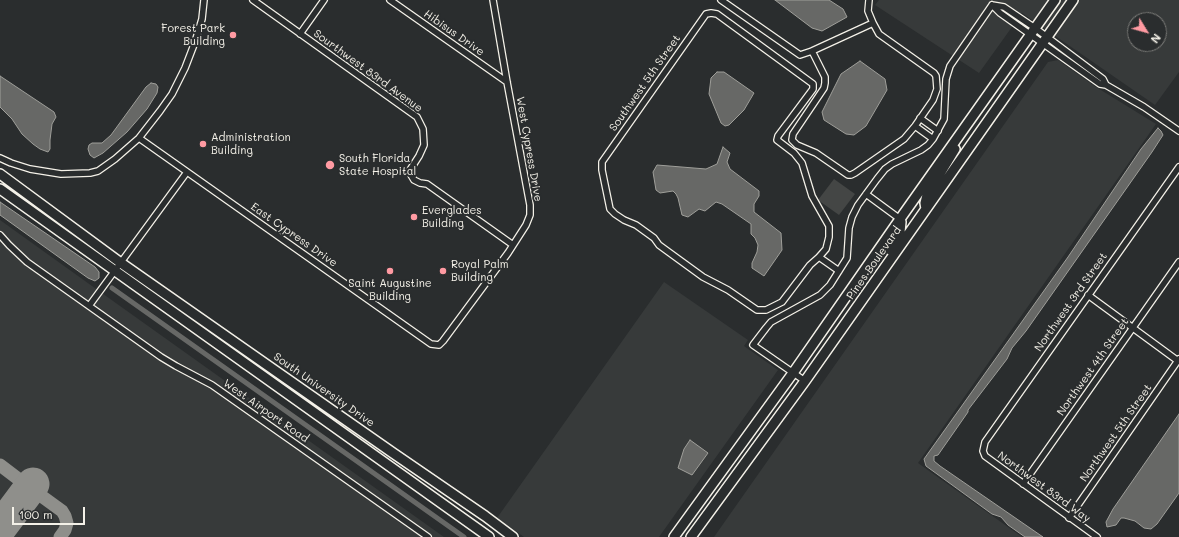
<!DOCTYPE html>
<style>
body{margin:0}
#map{position:relative;width:1179px;height:537px;overflow:hidden;background:#2a2d2e;font-family:Mali,sans-serif}
canvas{display:block}
.north{position:absolute;left:1127px;top:12px;width:40px;height:40px;box-sizing:border-box;background:#2a2d2e;border:1px solid #7b7b78;border-radius:50%;rotate:127deg;font-size:11px;font-weight:700;line-height:16px;text-align:center;color:#f4f1e8}
.north::after{content:'';display:block;margin:auto;width:14px;height:18px;background:#ff9aa2;clip-path:polygon(50% 0,100% 100%,50% 72%,0 100%)}
.scale{position:absolute;left:12px;top:507px;width:73px;height:18px;box-sizing:border-box;border:2px solid #f4f1e8;border-top:0;padding-left:5px;font-size:12px;line-height:14px;white-space:nowrap;color:#f4f1e8;-webkit-text-stroke:3px #2a2d2e;paint-order:stroke}
</style>
<div id="map">
<canvas width="1179" height="537"></canvas>
<div class="north">N</div>
<div class="scale">100 m</div>
</div>
<script>
const context = document.querySelector('canvas').getContext('2d');
context.lineJoin = 'round';
function fill(path, color) {
  context.fillStyle = color;
  context.fill(path, 'evenodd');
}
function shape(rows) {
  const path = new Path2D();
  for (const r of rows) {
    path.moveTo(r[0], r[1]);
    for (let i = 2; i < r.length; i += 2) path.lineTo(r[i], r[i + 1]);
  }
  return path;
}
function stroke(path, color, width, dash) {
  context.strokeStyle = color;
  context.lineWidth = width;
  context.lineCap = dash ? 'butt' : 'round';
  context.setLineDash(dash || []);
  context.stroke(path);
}
function drawText(font, color, halo, rows, align = 'center') {
  context.font = font + ' Mali,sans-serif';
  context.lineWidth = 4;
  context.setLineDash([]);
  context.textBaseline = 'middle';
  context.strokeStyle = halo;
  context.fillStyle = color;
  for (const [text, x, y, turn = 0] of rows) {
    context.save();
    context.translate(x, y);
    context.rotate((+turn || 0) * Math.PI / 180);
    context.textAlign = isNaN(turn) ? turn : align;
    if (halo) context.strokeText(text, 0, 0);
    context.fillText(text, 0, 0);
    context.restore();
  }
}
fill(shape([
 [879,0,1179,0,1179,72,1155,105,1022,13,979,73,875,5],
 [1135,20,1159,20,1159,44,1135,44],
 [1058,60,1096,87,1156,124,918,463,1022,537,714,537,1048,62],
 [0,220,92,286,444,537,0,537],
 [664,282,748,340,744,346,778,370,659,537,524,537,497,518]
]), '#373a3a');
fill(shape([
 [834,179,855,194,839,215,818,200]
]), '#444645');
const water = shape([
 [775,0,829,0,843,9,847,17,822,31,812,28,775,0],
 [860,61,885,79,887,90,866,126,854,135,846,134,824,120,822,112,841,74,860,61],
 [717,72,724,72,754,93,744,110,729,125,725,126,721,123,709,94,711,78,717,72],
 [0,76,54,112,56,117,52,124,50,140,50,149,48,152,40,149,33,144,22,134,12,119,0,107,0,76],
 [151,83,156,84,158,87,157,93,147,109,127,132,103,153,94,158,90,155,88,149,89,145,92,143,102,143,111,135,146,87,151,83],
 [1158,128,1161,131,1163,135,1152,152,1026,331,1012,348,1007,359,968,410,968,412,938,455,934,456,934,461,940,466,1043,537,1025,537,1008,525,1001,517,992,514,926,466,924,459,1068,257,1141,149,1158,128],
 [723,147,730,153,727,162,730,169,759,191,759,196,754,204,754,212,781,233,782,250,764,276,752,268,752,263,757,252,758,245,755,238,751,234,751,224,722,204,716,202,705,211,699,209,688,217,682,215,678,198,676,194,673,191,660,193,656,190,653,172,657,165,706,169,717,164,723,147],
 [0,202,95,267,99,272,99,278,95,281,88,278,0,215,0,202],
 [1179,414,1179,493,1157,524,1151,529,1144,528,1135,521,1124,518,1121,518,1116,525,1107,527,1106,522,1113,509,1179,414],
 [690,440,708,453,692,475,678,468,684,449,690,440]
]);
fill(water, '#676866');
stroke(water, '#9f9f9a', 1);
stroke(shape([
 [112,288,464,537]
]), '#676866', 5);
stroke(shape([
 [0,465,21,481,24,489,22,499],
 [22,499,31,494,40,495,62,511,65,516,67,523,65,530,60,537]
]), '#8f8f8b', 13);
stroke(shape([
 [0,528,33,484]
]), '#8f8f8b', 33);
const minor = shape([
 [253,0,417,117,423,129,424,145,419,156,410,170,411,175,414,180,420,183,427,184,513,245],
 [390,0,507,82],
 [721,0,800,55,812,51,873,23,879,34,934,73,936,76,937,89,933,100,915,126,904,139,855,173,851,175,848,175,816,153,797,145,792,140,793,134,824,88,825,83,825,77,812,51],
 [869,0,868,11,873,23],
 [992,5,1004,7,1035,28,1103,79,1106,85,1144,107,1179,131],
 [992,5,1000,13,1100,84,1106,85],
 [300,34,324,0],
 [920,118,938,131],
 [915,126,933,139],
 [139,138,431,344,439,345,443,341,508,253,526,225,530,215,530,205,507,82,493,0],
 [0,158,11,163,30,169,61,174,90,173,98,171,115,159,139,138,160,111,172,94,185,68,195,42,202,19,204,0],
 [866,194,900,219],
 [0,235,9,245,27,262,161,357,176,366,212,385,428,537],
 [819,257,810,265,782,302,766,310,757,310,728,290,703,277,659,245,654,238,636,225,624,220,615,214,610,209,602,170,602,162,706,14,711,13,717,14,813,84,813,89,778,136,777,140,794,153,802,163,812,196,829,226,829,237,826,249,819,257,839,271],
 [1088,295,1178,361],
 [89,306,187,172],
 [805,381,753,345,766,328,771,322,820,295,830,285,847,258,849,228,852,217,858,205,877,179,885,169,892,164,921,150,928,145,933,139,944,119,946,79,950,66,992,5],
 [1023,484,1179,262],
 [1069,518,1179,359],
 [1097,537,985,456,983,451,985,442,1179,167]
]);
const primary = shape([
 [0,174,121,263,393,453,485,516,513,537],
 [0,189,489,537]
]);
const trunk = shape([
 [926,209,925,203,927,195,955,149],
 [890,250,900,232,901,222,900,219],
 [674,537,793,373,900,219,1055,0],
 [691,537,805,381,1073,0]
]);
stroke(minor, '#f4f1e8', 8);
stroke(primary, '#f4f1e8', 12);
stroke(trunk, '#f4f1e8', 12);
stroke(minor, '#2a2d2e', 5.5);
stroke(primary, '#2a2d2e', 9);
stroke(trunk, '#2a2d2e', 9);
for (const [x, y, r, color] of [
 [233,35,4,"#ff9aa2"],
 [203,144,4,"#ff9aa2"],
 [330,165,5,"#ff9aa2"],
 [414,217,4,"#ff9aa2"],
 [390,271,4,"#ff9aa2"],
 [443,271,4,"#ff9aa2"]
]) {
  const dot = new Path2D();
  dot.arc(x, y, r, 0, 2 * Math.PI);
  context.fillStyle = color;
  context.fill(dot);
  stroke(dot, '#2a2d2e', 1.5);
}
drawText('11px', '#f4f1e8', '#2a2d2e', [
 ["Forest Park",225,29,"right"],
 ["Building",225,42,"right"],
 ["Administration",211,138],
 ["Building",211,151],
 ["South Florida",339,159],
 ["State Hospital",339,172],
 ["Everglades",422,211],
 ["Building",422,224],
 ["Royal Palm",451,265],
 ["Building",451,278],
 ["Saint Augustine",390,284,"center"],
 ["Building",390,297,"center"]
], 'left');
drawText('11px', '#f4f1e8', '#2a2d2e', [
 ["Hibisus Drive",454,33,35],
 ["Sourthwest 83rd Avenue",368,71,36],
 ["Southwest 5th Street",645,83,-55],
 ["West Cypress Drive",529,149,80],
 ["East Cypress Drive",294,235,35],
 ["Pines Boulevard",874,263,-55],
 ["Northwest 3rd Street",1071,302,-55],
 ["Northwest 4th Street",1093,367,-55],
 ["South University Drive",324,390,35],
 ["West Airport Road",266,411,35],
 ["Northwest 5th Street",1116,433,-55],
 ["Northwest 83rd Way",1044,487,36]
]);
</script>
